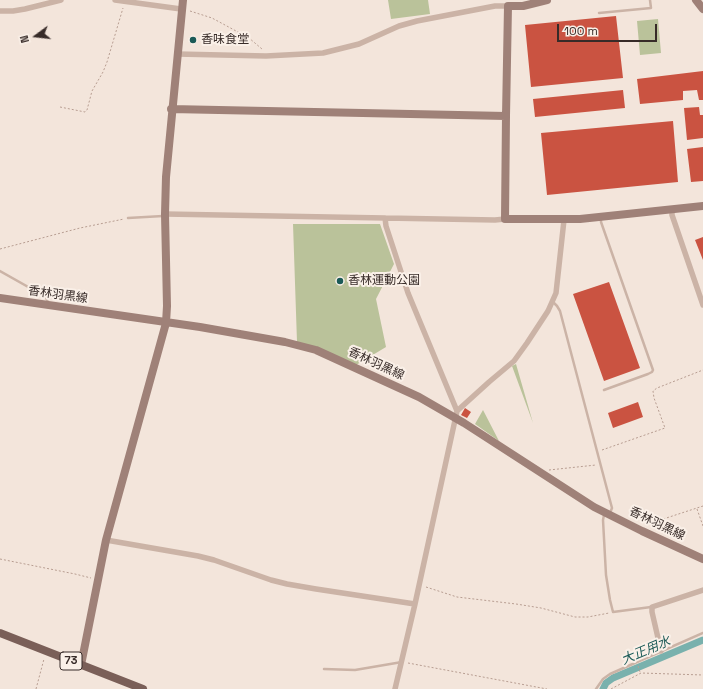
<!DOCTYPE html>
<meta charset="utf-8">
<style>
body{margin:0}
#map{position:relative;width:703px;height:689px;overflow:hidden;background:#f3e5db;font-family:"Space Grotesk",sans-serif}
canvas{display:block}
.north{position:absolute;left:16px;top:16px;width:40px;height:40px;-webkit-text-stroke:3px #faf0e8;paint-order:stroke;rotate:255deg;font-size:11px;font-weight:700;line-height:16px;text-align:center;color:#372b28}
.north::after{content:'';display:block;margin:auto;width:14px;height:18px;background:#372b28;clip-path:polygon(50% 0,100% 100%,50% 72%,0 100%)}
.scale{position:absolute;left:557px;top:24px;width:100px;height:18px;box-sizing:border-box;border:2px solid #372b28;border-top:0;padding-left:5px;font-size:12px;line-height:14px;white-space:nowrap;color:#372b28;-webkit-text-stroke:3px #faf0e8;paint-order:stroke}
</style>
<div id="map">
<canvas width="703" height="689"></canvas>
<div class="north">N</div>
<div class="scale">100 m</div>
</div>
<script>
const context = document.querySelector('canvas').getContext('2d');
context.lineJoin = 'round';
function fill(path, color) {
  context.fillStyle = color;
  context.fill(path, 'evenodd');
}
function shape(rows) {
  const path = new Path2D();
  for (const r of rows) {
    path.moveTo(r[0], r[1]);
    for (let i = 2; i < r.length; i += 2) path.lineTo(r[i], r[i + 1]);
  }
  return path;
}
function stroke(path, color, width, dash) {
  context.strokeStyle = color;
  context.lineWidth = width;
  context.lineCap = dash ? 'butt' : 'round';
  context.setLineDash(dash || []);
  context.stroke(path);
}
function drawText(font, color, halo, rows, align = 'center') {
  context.font = font + ' "Space Grotesk","Noto Sans JP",sans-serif';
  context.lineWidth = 4;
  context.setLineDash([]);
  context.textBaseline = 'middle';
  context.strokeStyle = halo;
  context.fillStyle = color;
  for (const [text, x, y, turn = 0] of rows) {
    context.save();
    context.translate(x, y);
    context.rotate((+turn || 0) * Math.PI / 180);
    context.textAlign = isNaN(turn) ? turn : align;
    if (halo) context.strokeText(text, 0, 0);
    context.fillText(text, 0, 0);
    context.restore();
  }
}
fill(shape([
 [388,0,428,0,430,14,391,19],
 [658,19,661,53,640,55,637,21],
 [293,224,380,224,394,264,376,299,386,347,356,365,297,342],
 [516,364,533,423,512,366],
 [483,410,499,441,475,424]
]), '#bac29a');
stroke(shape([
 [603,689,606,683,613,678,703,640]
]), '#79b1ad', 7);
fill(shape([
 [616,16,623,78,531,87,525,25],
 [703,71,703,100,699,100,697,90,683,91,683,100,640,104,637,79],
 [623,90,625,108,535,117,533,99],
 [699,107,700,115,703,115,703,138,687,140,684,108],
 [673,121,678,182,547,195,541,133],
 [703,147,703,181,691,182,687,149],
 [703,237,703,260,695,240],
 [609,282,640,368,604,381,573,294],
 [638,402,643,417,613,428,608,413],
 [465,408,471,412,467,418,461,415]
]), '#ca5341');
stroke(shape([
 [190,11,212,18,249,38,262,49],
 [60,107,85,112,87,110,92,91,103,72,107,62,123,8],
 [0,249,80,228,124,219],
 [602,450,665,428,654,398,653,391,657,388,703,370],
 [549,470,596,465],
 [697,509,703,526],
 [648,524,703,506],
 [0,559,75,574,91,578],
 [426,587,457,597,516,604,541,608,575,617,588,617,609,613],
 [408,663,547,689],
 [638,666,640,672],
 [36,689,44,659],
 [611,689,641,673,703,675]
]), '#b79d91', 1, [2, 2]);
stroke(shape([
 [599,13,651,8,650,0],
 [128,218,163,216],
 [601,218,601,222,653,370,652,372,648,374,604,390],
 [0,271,46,297,48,303],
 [553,302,557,306,560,311,612,508,610,513],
 [604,515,603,520,606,575,610,600,613,612,651,607],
 [324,669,355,670,402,662],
 [596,689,603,679,610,674,703,633]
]), '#cbb3a6', 2.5);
stroke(shape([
 [115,0,181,9],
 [0,11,13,11,25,9,61,0],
 [177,54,266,56,323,53,359,44,399,26,417,21,495,6,508,6],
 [672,209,672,215,703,305],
 [165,214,495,220,505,219],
 [385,218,386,226,408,293,457,411],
 [106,540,198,556,214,560,271,580,287,584,316,589,415,604],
 [661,651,652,612,652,607,703,590],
 [395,689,415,604,457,411,489,382,514,361,527,343,548,311,556,293,564,220]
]), '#cbb3a6', 5.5);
stroke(shape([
 [547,0,523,6,508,6,506,116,505,219,580,219,703,206],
 [696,0,703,9],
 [171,109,506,116],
 [0,298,200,327,285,342,316,350,419,397,464,423,594,507,642,531,703,559],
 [81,665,106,540,166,323,167,306,165,214,166,177,183,0]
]), '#9f8178', 8);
stroke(shape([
 [0,633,143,689]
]), '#7a5f58', 8);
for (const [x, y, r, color] of [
 [193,40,4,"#1b5a57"],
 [340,281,4,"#1b5a57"]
]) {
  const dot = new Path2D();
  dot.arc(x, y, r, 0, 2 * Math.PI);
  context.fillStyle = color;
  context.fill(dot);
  stroke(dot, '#faf0e8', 1.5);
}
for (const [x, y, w] of [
 [71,661,22]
]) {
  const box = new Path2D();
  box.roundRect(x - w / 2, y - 9, w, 18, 3);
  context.fillStyle = '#faf0e8';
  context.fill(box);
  stroke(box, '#372b28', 1);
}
drawText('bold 11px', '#372b28', null, [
 ["73",71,661]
]);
drawText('12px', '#372b28', '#faf0e8', [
 ["香味食堂",201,40],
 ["香林運動公園",348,281]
], 'left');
drawText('12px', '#372b28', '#faf0e8', [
 ["香林羽黒線",58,295,8],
 ["香林羽黒線",376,364,25],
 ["香林羽黒線",657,524,26]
]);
drawText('italic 13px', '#1b5a57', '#faf0e8', [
 ["大正用水",646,651,-23]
]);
</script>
